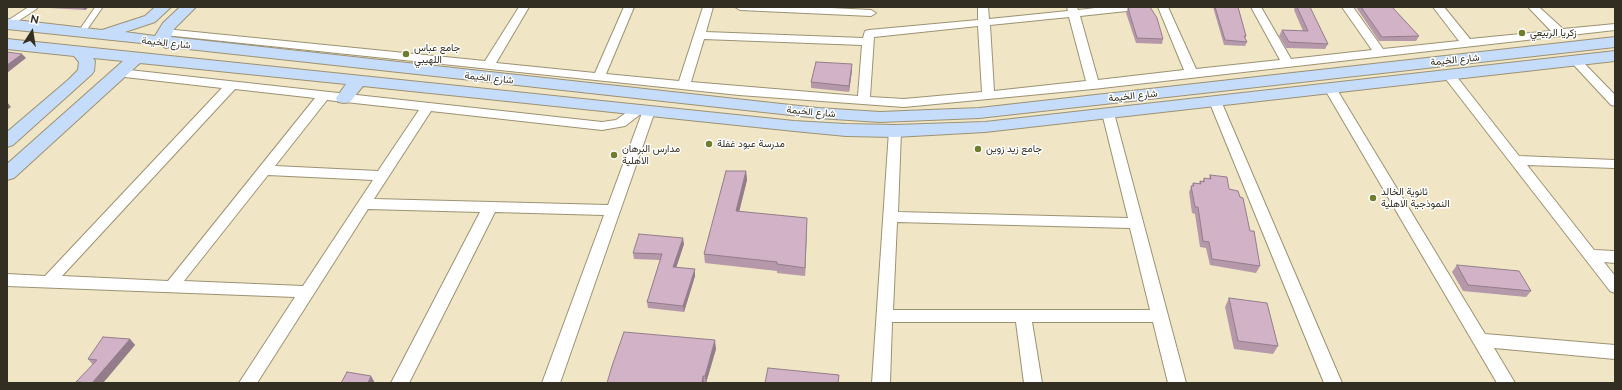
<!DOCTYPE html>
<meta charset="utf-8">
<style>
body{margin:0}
#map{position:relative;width:1622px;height:390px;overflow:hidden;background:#f0e5c4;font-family:Raleway,sans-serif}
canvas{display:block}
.frame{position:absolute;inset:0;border:8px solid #322e22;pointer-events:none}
.north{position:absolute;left:12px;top:12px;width:40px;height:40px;-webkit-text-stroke:3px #fff;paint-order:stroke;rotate:12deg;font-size:11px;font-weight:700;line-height:16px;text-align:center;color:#322e22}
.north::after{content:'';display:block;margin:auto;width:14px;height:18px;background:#322e22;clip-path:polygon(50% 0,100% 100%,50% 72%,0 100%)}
</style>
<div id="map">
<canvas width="1622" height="390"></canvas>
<div class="frame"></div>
<div class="north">N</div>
</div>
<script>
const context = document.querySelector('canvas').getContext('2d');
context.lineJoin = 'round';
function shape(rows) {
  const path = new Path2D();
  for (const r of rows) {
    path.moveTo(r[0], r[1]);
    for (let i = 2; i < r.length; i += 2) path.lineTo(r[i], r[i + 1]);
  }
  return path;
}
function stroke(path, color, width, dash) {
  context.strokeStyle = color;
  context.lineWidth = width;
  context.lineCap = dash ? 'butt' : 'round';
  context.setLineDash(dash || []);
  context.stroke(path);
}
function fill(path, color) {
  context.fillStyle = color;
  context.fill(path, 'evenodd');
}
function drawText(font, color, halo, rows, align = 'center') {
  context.font = font + ' Raleway,Vazirmatn,sans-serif';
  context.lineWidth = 3;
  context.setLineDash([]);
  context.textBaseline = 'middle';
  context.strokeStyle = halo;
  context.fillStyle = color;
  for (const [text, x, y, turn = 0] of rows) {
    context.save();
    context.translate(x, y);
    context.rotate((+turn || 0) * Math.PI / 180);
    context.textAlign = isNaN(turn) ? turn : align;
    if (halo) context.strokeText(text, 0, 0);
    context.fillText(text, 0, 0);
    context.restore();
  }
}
const lane = shape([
 [8,24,34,7],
 [81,33,99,7]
]);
const street = shape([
 [519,7,529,7,496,63,595,73,624,7,634,7,606,74,679,81,703,7,713,7,706,32,863,38,865,31,869,30,978,20,978,7,988,7,989,19,1068,11,1067,7,1077,7,1078,10,1104,7,1141,7,1136,10,1080,16,1098,80,1184,70,1158,7,1168,7,1196,69,1280,60,1251,7,1261,7,1291,59,1372,50,1342,7,1353,7,1383,49,1459,41,1433,7,1444,7,1470,39,1551,31,1528,7,1539,7,1563,29,1615,24,1615,30,1093,89,904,107,739,95,165,35,159,32,165,29,485,61,519,7],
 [1069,17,1086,81,994,91,990,25,1069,17],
 [978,26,982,92,904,99,870,97,874,37,978,26],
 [704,39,862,45,858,96,691,82,704,39],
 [735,7,812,7,871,10,876,13,871,16,740,10,735,7],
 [1575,56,1579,58,1615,95,1615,106,1611,105,1571,62,1569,60,1571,58,1575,56],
 [120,69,602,122,616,120,634,107,638,106,644,109,649,107,653,108,655,111,560,383,542,383,604,215,495,212,409,383,391,383,480,212,368,209,257,383,239,383,295,297,7,286,7,274,45,276,222,88,116,76,114,73,120,69],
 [235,89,315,98,168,281,62,276,235,89],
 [327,100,419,110,378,171,275,166,327,100],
 [431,111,602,130,625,126,642,113,608,205,374,199,431,111],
 [268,175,373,180,303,286,184,281,268,175],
 [1449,71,1453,72,1519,156,1615,160,1615,168,1527,165,1594,250,1615,251,1615,263,1604,262,1615,276,1615,293,1610,291,1445,78,1443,75,1449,71],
 [1330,84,1336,88,1485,334,1615,345,1615,359,1494,348,1515,383,1497,383,1324,88,1330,84],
 [1215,97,1221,101,1342,383,1324,383,1209,101,1215,97],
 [1108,109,1114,113,1186,383,1168,383,1153,322,1032,322,1042,383,1024,383,1016,322,892,322,890,383,872,383,889,131,890,128,900,128,901,131,898,212,1128,218,1102,113,1108,109],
 [897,222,1130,228,1150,310,893,310,897,222]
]);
const secondary = shape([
 [155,7,171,7,155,22,125,32,155,36,163,23,180,7,196,7,174,29,171,37,818,108,880,112,979,108,1615,37,1615,47,979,118,880,122,818,118,170,47,166,48,160,45,7,29,7,19,102,30,145,16,155,7],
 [7,39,794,121,846,124,895,125,985,122,1615,51,1615,61,985,132,895,137,846,136,794,131,363,86,350,102,344,103,338,102,336,98,346,84,140,63,14,178,7,180,7,164,123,61,93,58,95,61,94,71,92,74,13,145,7,147,7,132,68,80,78,70,79,62,74,56,7,49,7,39]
]);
stroke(lane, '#9c9273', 8);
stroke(street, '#9c9273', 2);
stroke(secondary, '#9c9273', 2);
stroke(lane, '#fff', 6);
fill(street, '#fff');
fill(secondary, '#c6dcfb');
fill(shape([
 [48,7,89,7,85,10,49,8],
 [1213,7,1238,7,1246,36,1245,38,1247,42,1245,46,1224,45],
 [1295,7,1310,7,1328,44,1325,49,1286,48,1279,36,1282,30,1303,31,1294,10],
 [1356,7,1392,7,1419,36,1416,41,1379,41],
 [1128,8,1163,39,1162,44,1136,43,1126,13],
 [852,70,849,92,811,88,811,82],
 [746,171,747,180,739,212,807,218,805,276,777,273,777,271,705,263,704,254],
 [1210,175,1240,197,1260,266,1256,273,1210,265,1206,248,1200,247,1195,214,1192,213,1189,192,1193,183,1199,183,1200,181,1202,182,1204,178,1209,179],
 [684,244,676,268,695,276,684,312,648,308,647,302,660,260,634,259,633,253],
 [1457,265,1531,291,1526,297,1463,291,1452,272],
 [1229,298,1278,346,1273,354,1234,349,1225,307],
 [130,339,135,345,103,383,77,383,76,382,93,365,88,359],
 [716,349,706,383,607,383]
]), '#b599aa');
fill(shape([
 [83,7,89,7,85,10],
 [22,54,26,58,7,73,7,65],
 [852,64,852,70,849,92,849,86],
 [7,102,11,107,7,110],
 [746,171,747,180,737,220,736,211],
 [807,218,807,227,805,276,805,268],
 [683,238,684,244,674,274,673,267],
 [695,269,695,276,684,312,683,306],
 [130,339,135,345,103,383,92,383],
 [715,340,716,349,706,383,705,376],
 [371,376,375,383,368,383],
 [703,376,704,383,702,383]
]), '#937d8b');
const building = shape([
 [1134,7,1150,7,1157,18,1163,39,1137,38,1128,8,1134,7],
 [1215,7,1238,7,1246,36,1244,36,1247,42,1225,40,1215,7],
 [1297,7,1310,7,1328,44,1289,42,1282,30,1308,31,1297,7],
 [1361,7,1392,7,1419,36,1382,37,1361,7],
 [7,52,22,54,7,65,7,52],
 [816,62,852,64,849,86,811,82,816,62],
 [726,171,746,171,736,211,807,218,805,268,777,264,777,262,704,254,726,171],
 [1210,175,1227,177,1229,189,1238,191,1240,197,1243,198,1250,231,1254,231,1260,266,1212,259,1209,242,1203,241,1198,207,1195,207,1191,186,1194,186,1193,183,1201,184,1200,181,1204,182,1204,178,1211,179,1210,175],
 [639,234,683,238,673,267,695,269,683,306,647,302,662,254,633,253,639,234],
 [1457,265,1519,271,1531,291,1468,285,1457,265],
 [1229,298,1267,303,1278,346,1238,341,1229,298],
 [624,332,715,340,705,376,703,376,702,383,607,383,612,366,624,332],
 [103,337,130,339,92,383,76,382,97,360,88,359,103,337],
 [768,368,839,375,838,383,765,383,768,368],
 [347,372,371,376,368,383,341,383,347,372]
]);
fill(building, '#d2b2c6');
stroke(building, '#937d8b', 1);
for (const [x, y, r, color] of [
 [1522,33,4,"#6e7e2c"],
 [406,54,4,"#6e7e2c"],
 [709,144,4,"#6e7e2c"],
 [978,149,4,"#6e7e2c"],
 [614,155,4,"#6e7e2c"],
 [1373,198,4,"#6e7e2c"]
]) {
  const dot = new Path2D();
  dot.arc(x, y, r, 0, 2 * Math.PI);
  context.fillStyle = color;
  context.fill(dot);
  stroke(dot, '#fff', 1.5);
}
drawText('10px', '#322e22', '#fff', [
 ["زكريا الربيعي",1530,33],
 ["جامع عباس",414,48],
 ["اللهيبي",414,60],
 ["مدرسة عبود غفلة",717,144],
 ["مدارس البرهان",622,149],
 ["الاهلية",622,161],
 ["جامع زيد زوين",986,149],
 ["ثانوية الخالد",1381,192],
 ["النموذجية الاهلية",1381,204]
], 'left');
drawText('10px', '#322e22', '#fff', [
 ["شارع الخيمة",166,43,6],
 ["شارع الخيمة",1455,60,-6],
 ["شارع الخيمة",489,78,6],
 ["شارع الخيمة",1133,96,-6],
 ["شارع الخيمة",811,112,5]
]);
</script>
